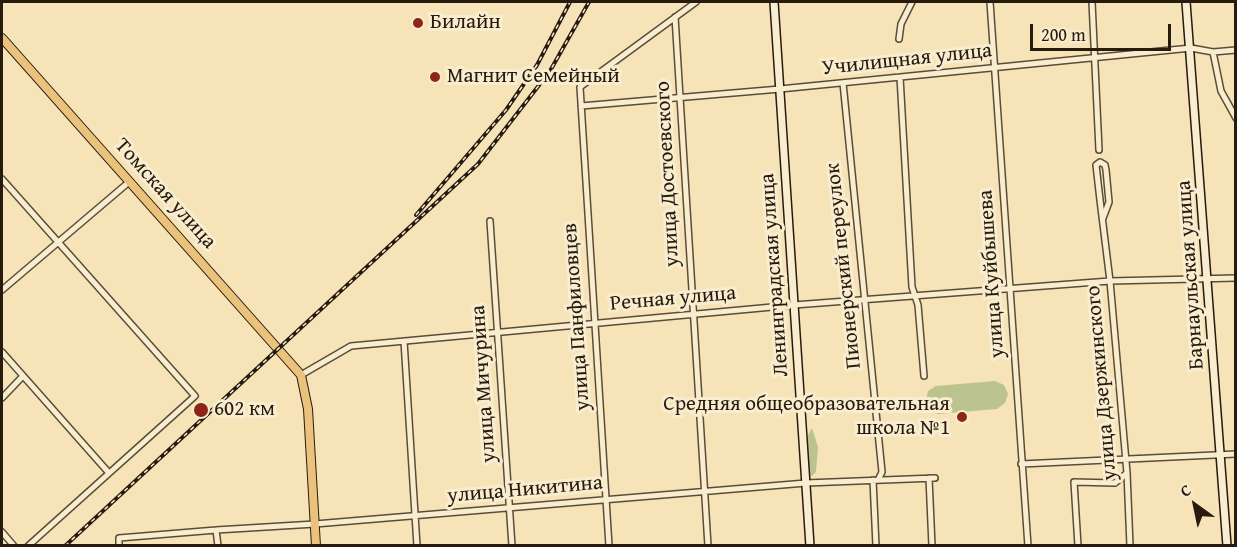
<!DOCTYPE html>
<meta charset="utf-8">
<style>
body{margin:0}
#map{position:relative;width:1237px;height:547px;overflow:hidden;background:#f6e3b7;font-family:"Gentium Book Plus",serif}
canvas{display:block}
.frame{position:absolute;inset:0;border:3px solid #271a0e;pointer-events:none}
.north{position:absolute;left:1165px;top:475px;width:60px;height:60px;-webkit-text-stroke:4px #f9edd0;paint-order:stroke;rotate:327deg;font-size:16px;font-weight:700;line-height:24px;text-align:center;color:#271a0e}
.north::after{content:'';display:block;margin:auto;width:21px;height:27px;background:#271a0e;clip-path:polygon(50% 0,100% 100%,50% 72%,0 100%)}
.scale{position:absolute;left:1030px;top:24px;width:141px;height:27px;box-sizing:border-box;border:3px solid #271a0e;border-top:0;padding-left:8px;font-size:18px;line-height:21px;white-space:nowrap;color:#271a0e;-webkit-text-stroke:4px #f9edd0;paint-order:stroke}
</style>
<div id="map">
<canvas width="1237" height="547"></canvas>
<div class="frame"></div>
<div class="north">С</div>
<div class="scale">200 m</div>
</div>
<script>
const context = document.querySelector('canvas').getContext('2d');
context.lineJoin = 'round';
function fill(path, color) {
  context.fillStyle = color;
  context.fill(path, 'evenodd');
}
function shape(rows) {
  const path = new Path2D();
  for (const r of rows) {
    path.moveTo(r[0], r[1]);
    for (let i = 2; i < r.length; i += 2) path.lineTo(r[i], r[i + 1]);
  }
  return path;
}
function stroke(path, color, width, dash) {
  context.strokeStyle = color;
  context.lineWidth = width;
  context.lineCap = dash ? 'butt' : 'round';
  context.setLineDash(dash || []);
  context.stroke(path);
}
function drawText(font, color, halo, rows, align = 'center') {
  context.font = font + ' "Gentium Book Plus",serif';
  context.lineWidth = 6;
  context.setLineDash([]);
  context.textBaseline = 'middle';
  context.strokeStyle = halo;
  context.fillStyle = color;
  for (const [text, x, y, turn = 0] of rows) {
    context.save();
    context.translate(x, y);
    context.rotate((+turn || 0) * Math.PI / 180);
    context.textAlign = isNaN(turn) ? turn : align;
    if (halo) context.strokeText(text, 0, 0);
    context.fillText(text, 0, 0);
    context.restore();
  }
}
fill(shape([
 [995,381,1004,385,1008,394,1005,403,997,409,938,414,932,412,925,404,928,391,936,386],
 [812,428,818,447,816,472,812,476,808,475,807,451,807,437]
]), '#bbc48f');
const street = shape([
 [990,2,1028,546],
 [1092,2,1099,150],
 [675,17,708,546],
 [899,39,901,24,912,2],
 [1213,52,1221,91,1236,118],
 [900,77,912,287,918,305,924,376],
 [843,83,882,472,878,480],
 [581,106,780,89,1191,48,1213,52,1236,50],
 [2,179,195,396,28,546],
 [1103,218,1109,202,1106,170,1105,165,1100,162,1096,165,1100,200,1110,281,1127,473,1130,546],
 [490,221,512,546],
 [2,290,129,182],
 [404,341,417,546],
 [2,352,109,473],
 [301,375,351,346,794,305,1110,281,1236,278],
 [2,398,23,376],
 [1021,464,1236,454],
 [929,478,932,546],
 [873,480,876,546],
 [216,530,218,546],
 [2,532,14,546],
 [119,546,119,538,216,530,315,524,806,483,935,478],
 [609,546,580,87,696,2],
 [1078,546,1074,482,1115,483,1127,473]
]);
const secondary = shape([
 [774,2,810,546],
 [1186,2,1227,546]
]);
const primary = shape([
 [2,38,301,375,308,409,316,546]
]);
stroke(street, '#5b4c38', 8);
stroke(secondary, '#271a0e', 10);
stroke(primary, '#271a0e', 10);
stroke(street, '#f9edd0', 5);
stroke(secondary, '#f9edd0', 7);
stroke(primary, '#ebc27c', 8);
const rail = shape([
 [416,215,506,110,537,65,570,2],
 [65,546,478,164,550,71,589,2]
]);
stroke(rail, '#271a0e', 4);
stroke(rail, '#f9edd0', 1.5, [4.5]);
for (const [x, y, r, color] of [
 [418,23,6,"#8f2418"],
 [435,77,6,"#8f2418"],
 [201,410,8,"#8f2418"],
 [962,417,6,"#8f2418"]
]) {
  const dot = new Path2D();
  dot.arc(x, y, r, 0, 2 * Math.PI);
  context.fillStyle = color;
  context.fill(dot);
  stroke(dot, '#f9edd0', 2);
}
drawText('21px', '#271a0e', '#f9edd0', [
 ["Билайн",430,23],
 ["Магнит Семейный",447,77],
 ["Средняя общеобразовательная",950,405,"right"],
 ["школа №1",950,429,"right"],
 ["602 км",214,410]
], 'left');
drawText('21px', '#271a0e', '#f9edd0', [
 ["Училищная улица",907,60,-6],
 ["улица Достоевского",668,174,-93],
 ["Томская улица",165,194,48],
 ["Пионерский переулок",844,266,-96],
 ["улица Куйбышева",992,274,-94],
 ["Ленинградская улица",775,275,-94],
 ["Барнаульская улица",1191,275,-94],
 ["Речная улица",673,299,-5],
 ["улица Панфиловцев",577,317,-94],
 ["улица Дзержинского",1102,383,-95],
 ["улица Мичурина",484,384,-94],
 ["улица Никитина",525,490,-5]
]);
</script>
